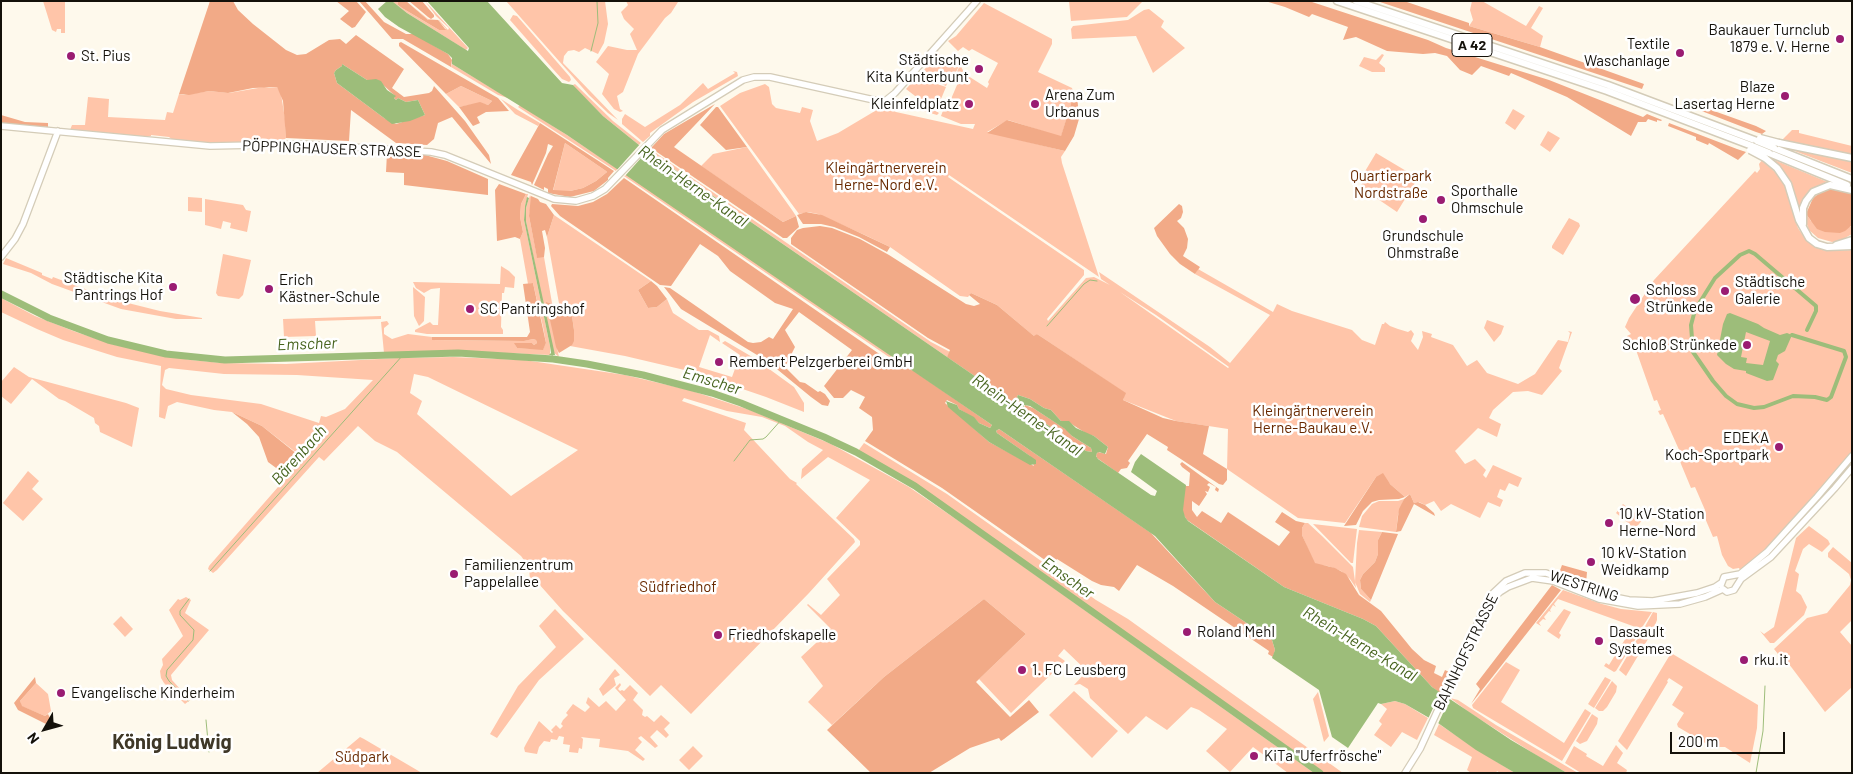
<!DOCTYPE html>
<meta charset="utf-8">
<style>
body{margin:0}
#map{position:relative;width:1853px;height:774px;overflow:hidden;background:#fef9ec;font-family:Barlow,sans-serif}
canvas{display:block}
.frame{position:absolute;inset:0;border:2px solid #14110a;pointer-events:none}
.north{position:absolute;left:20px;top:704px;width:50px;height:50px;-webkit-text-stroke:4px #fff;paint-order:stroke;rotate:232deg;font-size:14px;font-weight:700;line-height:20px;text-align:center;color:#14110a}
.north::after{content:'';display:block;margin:auto;width:18px;height:22px;background:#14110a;clip-path:polygon(50% 0,100% 100%,50% 72%,0 100%)}
.scale{position:absolute;left:1670px;top:732px;width:115px;height:22px;box-sizing:border-box;border:2px solid #14110a;border-top:0;padding-left:6px;font-size:15px;line-height:18px;white-space:nowrap;color:#14110a;-webkit-text-stroke:4px #fff;paint-order:stroke}
</style>
<div id="map">
<canvas width="1853" height="774"></canvas>
<div class="frame"></div>
<div class="north">N</div>
<div class="scale">200 m</div>
</div>
<script>
const context = document.querySelector('canvas').getContext('2d');
context.lineJoin = 'round';
function fill(path, color) {
  context.fillStyle = color;
  context.fill(path, 'evenodd');
}
function shape(rows) {
  const path = new Path2D();
  for (const r of rows) {
    path.moveTo(r[0], r[1]);
    for (let i = 2; i < r.length; i += 2) path.lineTo(r[i], r[i + 1]);
  }
  return path;
}
function stroke(path, color, width, dash) {
  context.strokeStyle = color;
  context.lineWidth = width;
  context.lineCap = dash ? 'butt' : 'round';
  context.setLineDash(dash || []);
  context.stroke(path);
}
function drawText(font, color, halo, rows, align = 'center') {
  context.font = font + ' Barlow,sans-serif';
  context.lineWidth = 5;
  context.setLineDash([]);
  context.textBaseline = 'middle';
  context.strokeStyle = halo;
  context.fillStyle = color;
  for (const [text, x, y, turn = 0] of rows) {
    context.save();
    context.translate(x, y);
    context.rotate((+turn || 0) * Math.PI / 180);
    context.textAlign = isNaN(turn) ? turn : align;
    if (halo) context.strokeText(text, 0, 0);
    context.fillText(text, 0, 0);
    context.restore();
  }
}
fill(shape([
 [43,1,65,1,65,33,61,33,61,29,57,29,56,32,52,30],
 [398,1,398,5,402,8,439,30,446,29,438,20,428,20,406,1,428,19,439,20,448,30,449,28,436,16,425,1,468,48,466,50,407,13,393,2],
 [506,1,605,1,608,24,604,43,599,52,598,54,585,48,579,52,574,50,568,51,564,56,563,63,618,120,608,113,589,95],
 [626,1,678,2,671,13,665,18,638,54,623,92,617,96,620,109,623,111,620,112,614,109,602,94,609,74,596,62,608,46,627,50,637,50,630,34,634,29,624,19,621,12,628,5],
 [1069,1,1143,1,1127,17,1071,21],
 [1472,1,1482,1,1526,26,1539,6,1543,8,1531,28,1543,36,1540,47,1469,26,1473,20,1470,10],
 [984,3,1052,39,1052,44,1038,72,1072,88,1074,94,1061,137,1008,120,987,132,1065,151,1061,157,1062,163,1099,277,949,175,948,177,1084,270,1084,275,1047,319,1048,321,1086,278,1094,277,1110,285,1101,279,1099,272,1210,347,1230,363,1270,315,1195,274,1198,269,1273,312,1277,304,1292,311,1352,330,1362,340,1375,345,1382,324,1384,324,1385,322,1390,326,1398,329,1408,332,1411,330,1414,334,1411,341,1418,350,1423,337,1422,331,1432,334,1431,337,1453,345,1467,366,1477,360,1487,373,1518,384,1535,374,1558,340,1568,342,1570,333,1568,331,1572,332,1559,368,1562,371,1542,395,1528,391,1513,392,1493,410,1489,418,1501,424,1497,437,1478,428,1455,451,1465,464,1475,459,1486,470,1483,475,1486,478,1493,465,1522,478,1518,487,1509,483,1505,491,1500,489,1497,497,1503,500,1500,507,1488,502,1480,518,1451,504,1441,511,1434,501,1425,505,1419,502,1414,503,1410,494,1405,497,1390,484,1376,477,1345,523,1298,518,1227,469,1228,429,1176,421,1123,400,1125,393,1037,334,1035,337,997,305,971,293,968,297,960,296,890,247,867,236,818,214,808,212,799,214,720,106,740,93,765,84,769,87,772,104,776,108,800,113,802,107,813,110,810,121,817,141,838,133,880,108,887,107,896,112,973,129,975,124,961,124,941,116,945,105,948,106,960,78,956,74,960,65,965,74,987,88,989,84,988,82,998,63,972,49,969,51,963,47,958,51,948,41,956,36],
 [1120,292,1156,315,1229,367,1228,368],
 [1149,9,1164,21,1161,27,1185,48,1153,73,1136,36,1072,39,1071,29,1073,26,1128,20,1144,10],
 [513,15,517,16,570,77,571,80,569,82,562,79,552,68,510,20],
 [938,53,955,68,958,60,960,64,955,74,951,74,946,86,937,82,924,70],
 [1382,54,1384,55,1379,63,1385,68,1385,72,1372,72,1359,66,1364,57,1376,60],
 [452,64,508,98,498,95,451,67],
 [733,71,737,72,738,76,693,102,650,133,650,136,643,142,622,124,622,119,625,114,645,127,680,105,703,83,708,89,735,73],
 [922,72,937,84,946,87,936,111,939,113,937,115,917,109,919,99,906,89],
 [575,84,613,121,641,143,639,145,603,116,576,89,573,85],
 [461,86,492,101,488,105,480,103,459,107,446,94],
 [264,87,269,88,277,87,281,94,285,119,286,138,283,141,214,144,173,140,169,137,151,135,151,136,143,137,70,130,72,125,85,125,88,97,109,99,108,117,165,120,167,112,173,113,179,94,184,95,209,91,229,93],
 [501,99,518,110,540,123,538,126,515,114],
 [520,105,567,135,618,169,616,171,518,107],
 [1513,109,1525,116,1515,130,1505,123],
 [1792,130,1799,130,1799,133,1852,146,1852,155,1782,140],
 [1548,131,1560,138,1550,152,1540,145],
 [565,143,606,171,607,172,596,181,583,188,570,191,553,191],
 [747,147,792,210,796,216,783,222,701,166,713,154],
 [1793,148,1852,159,1852,173,1792,150],
 [650,149,931,342,950,352,947,357,648,151],
 [1376,153,1418,178,1397,212,1360,187,1367,175,1364,173],
 [1772,159,1830,183,1814,189,1801,216,1797,206],
 [1762,160,1777,174,1784,184,1798,228,1806,240,1815,247,1826,251,1852,250,1852,453,1842,466,1763,552,1741,572,1739,568,1733,569,1728,566,1722,555,1717,536,1713,537,1702,511,1705,510,1695,487,1691,488,1681,464,1678,453,1680,452,1663,414,1660,415,1658,411,1661,410,1657,400,1654,401,1636,350,1627,336,1631,334,1625,327,1629,318,1654,280,1755,171,1757,173,1760,169,1759,164],
 [626,174,914,371,905,368,624,176],
 [1825,189,1843,191,1852,194,1843,191,1816,195,1810,202,1806,214,1811,221,1850,227,1852,225,1852,234,1840,241,1832,242,1818,238,1809,230,1806,222,1806,209,1809,201,1816,194],
 [526,194,528,194,525,206,524,220,550,346,550,355,460,351,384,353,381,322,387,321,389,324,384,328,384,334,392,339,408,334,432,337,432,340,523,341,533,339,536,340,537,343,534,345,532,343,515,344,517,348,543,349,546,343,543,327,533,283,528,284,520,239,523,232,520,217,521,204],
 [530,195,532,199,529,216,537,257,544,257,552,303,547,302,559,357,553,352,526,221,526,208],
 [188,197,202,198,202,212,188,211],
 [205,199,243,205,246,210,251,211,247,232,230,228,231,223,223,221,221,229,205,225],
 [554,215,651,281,638,290,648,308,657,307,667,299,673,313,699,330,708,330,719,336,720,342,710,335,699,367,732,377,740,355,722,343,725,341,754,358,794,387,804,403,804,412,766,397,693,372,625,356,570,346,574,330,571,309,560,309,547,237],
 [1569,218,1579,223,1580,226,1563,255,1552,248,1552,246],
 [223,254,251,260,243,295,239,299,218,296,216,293],
 [6,258,42,273,42,275,52,279,53,277,112,299,160,311,202,318,202,319,176,319,121,309,52,284,31,273,3,264],
 [501,266,509,271,515,277,514,288,505,287,504,293,502,293,501,327,503,330,503,334,427,334,415,332,415,330,430,322,433,325,438,325,440,288,431,289,424,293,416,288,413,282,500,284],
 [413,287,425,297,424,321,419,326,414,316],
 [1,298,35,316,76,332,115,345,191,360,222,363,286,364,398,358,453,357,524,360,625,375,689,390,750,410,831,444,909,487,969,528,1314,773,1288,773,1253,747,1230,772,1206,751,1227,729,1199,710,1191,707,1167,730,1146,716,1128,734,1090,698,1088,689,1080,684,1074,685,1087,671,1064,649,1058,656,1065,661,1011,713,979,679,1026,634,984,599,884,677,832,725,808,702,823,686,801,657,831,629,807,605,808,604,821,615,840,595,827,579,860,545,860,541,836,518,870,480,828,457,801,479,802,469,823,450,808,442,785,426,762,417,727,411,684,398,682,401,746,423,744,430,790,479,797,483,796,484,854,539,855,542,809,593,691,714,661,685,650,696,563,611,538,583,533,580,530,580,529,567,521,556,397,452,375,441,358,426,324,461,319,457,217,570,213,573,208,569,209,566,299,463,314,436,298,454,262,426,232,412,214,410,177,402,168,406,165,419,159,417,161,366,117,357,63,340,37,329,1,312],
 [169,368,224,374,297,375,373,380,345,409,326,417,321,416,319,423,261,404,191,395,166,389,162,385,165,370],
 [414,374,428,377,578,450,511,496,417,414,422,401,410,393],
 [381,316,381,319,315,321,316,336,284,337,283,319],
 [1487,320,1504,326,1501,334,1494,342,1484,328],
 [14,367,29,377,126,403,139,408,132,447,100,432,99,426,95,423,94,418,65,401,59,399,32,379,11,404,1,396,1,382],
 [864,443,947,494,1096,600,1128,619,1343,773,1325,773,916,484,858,451],
 [28,471,39,481,32,489,43,499,23,521,3,503],
 [1404,499,1398,515,1396,532,1359,527,1362,516,1372,504,1379,501,1398,501],
 [1623,504,1643,519,1635,529,1616,513],
 [1305,523,1308,523,1322,536,1353,567,1356,588,1350,579,1341,571,1328,566,1318,565,1314,563,1302,535,1302,528],
 [1313,524,1357,529,1353,563,1351,563],
 [1809,526,1828,540,1830,544,1822,552,1809,544,1803,549,1795,571,1799,574,1796,591,1801,595,1807,607,1804,615,1774,643,1770,643,1760,631,1764,634,1774,627,1796,538],
 [1359,530,1382,532,1378,540,1378,554,1375,562,1363,574,1360,580,1361,589,1371,600,1370,602,1360,594,1355,582,1357,543],
 [1833,547,1852,563,1852,620,1840,632,1852,646,1852,687,1825,712,1792,668,1788,663,1786,664,1774,649,1807,618,1827,613,1850,585,1851,580,1849,574,1828,557,1828,553],
 [1563,590,1602,604,1621,609,1652,612,1641,629,1558,599,1554,604,1556,607,1553,605,1550,610,1551,612,1549,611,1544,617,1546,620,1543,619,1539,623,1541,626,1536,623],
 [186,597,191,600,185,613,209,630,171,675,172,680,190,700,185,704,164,683,161,678,160,671,163,665,162,659,183,636,169,610,178,599,180,600],
 [555,609,584,639,539,680,497,738,490,734,518,686,556,647,539,626],
 [1564,609,1571,612,1559,633,1561,635,1559,639,1547,631],
 [1653,612,1657,613,1657,620,1652,633,1643,630],
 [121,616,133,629,125,637,113,624],
 [1629,633,1638,635,1616,671,1614,672,1604,666,1606,663,1609,665],
 [1639,636,1648,639,1626,676,1619,670],
 [1671,653,1758,705,1757,728,1750,763,1725,747,1712,747,1678,727,1677,724,1684,713,1672,705,1683,687,1669,678,1667,681,1668,682,1627,750,1618,741],
 [1506,662,1520,670,1501,702,1564,743,1585,709,1591,713,1562,761,1473,708,1472,705],
 [615,669,620,675,614,678,616,685,603,696,599,689],
 [1605,677,1611,680,1594,708,1588,704],
 [1612,681,1617,686,1616,692,1607,707,1603,711,1599,711,1595,708],
 [36,683,48,694,51,711,45,716,21,706,20,701],
 [620,683,621,685,618,689,620,691,622,690,624,691,630,685,638,693,633,700,643,710,642,715,645,717,647,716,654,722,661,715,670,723,664,729,669,735,666,738,657,730,650,737,658,746,655,748,641,736,638,738,642,742,635,750,645,759,643,761,628,751,599,747,600,739,589,738,581,737,583,739,582,749,579,748,578,753,569,752,570,745,563,744,564,737,559,736,557,740,551,739,550,742,544,741,539,747,537,754,525,752,524,748,526,744,539,721,552,733,553,732,551,730,556,725,560,729,563,726,561,724,563,720,568,715,566,713,573,704,585,712,590,707,586,703,588,697,599,707,606,701,616,711,626,700,615,688],
 [1074,691,1118,731,1092,758,1049,715],
 [1318,692,1329,736,1324,742,1313,699],
 [1450,698,1458,700,1496,725,1578,773,1567,773,1539,757,1470,713],
 [1395,701,1405,704,1428,718,1417,740,1402,732,1391,747,1374,735,1382,724,1379,721,1387,709,1381,704],
 [1592,714,1598,718,1597,724,1587,741,1580,744,1576,741],
 [1439,724,1476,749,1515,773,1500,773,1497,771,1496,773,1471,773,1467,770,1472,757,1434,735],
 [360,737,364,739,422,773,317,773],
 [1616,745,1623,753,1617,763,1627,770,1626,773,1581,773,1565,763,1574,746,1587,754,1586,756,1603,766],
 [693,746,703,756,689,770,679,760]
]), '#ffc5a9');
fill(shape([
 [210,1,233,1,238,10,253,24,286,50,297,55,306,54,329,40,340,39,346,44,356,35,404,69,392,88,404,97,429,93,432,91,434,86,465,121,489,155,491,164,452,117,438,123,434,139,427,145,396,143,351,110,349,141,286,138,283,101,277,87,253,88,228,93,209,91,189,95,179,94],
 [342,64,367,80,378,80,395,96,394,98,396,100,398,98,406,102,418,100,425,115,396,124,384,118,337,83,334,73,336,70,342,66],
 [336,1,356,1,366,12,355,27,352,28,340,19,349,11],
 [359,1,365,1,384,22,406,34,414,34,448,54,452,60,451,67,403,39,392,39],
 [398,1,406,1,428,20,438,20,446,30,439,30,402,8,398,5],
 [409,1,422,1,434,15,434,17,431,19,428,17],
 [1265,1,1309,1,1428,40,1446,48,1549,80,1643,117,1647,114,1662,120,1661,121,1657,120,1657,122,1648,119,1646,122,1638,122,1631,136,1567,97,1511,73,1509,76,1481,66,1472,75,1460,70,1447,56,1435,53,1423,54,1387,51,1356,37,1343,40,1348,27,1312,14,1309,17,1285,7],
 [1377,1,1404,1,1469,23,1469,26,1540,47,1644,84,1642,89],
 [401,42,498,98,509,111,486,112,477,117,480,123,473,126,459,107,480,102,488,105,492,101,461,86,446,94,399,46,399,43],
 [1077,93,1079,119,1074,136,1065,151,987,133,1007,120,1061,136,1074,94],
 [715,104,674,147,783,222,796,216,799,227,787,238,783,238,651,148,664,134],
 [1700,106,1756,126,1766,131,1762,134,1756,132,1699,110],
 [716,107,718,107,747,147,726,150,700,125],
 [1,115,25,122,48,123,48,127,1,123],
 [540,123,614,171,608,178,608,180,594,191,570,197,548,193,548,189,544,187,544,190,534,185,548,154,553,146,548,144,546,153,532,185,531,182,511,175],
 [565,143,606,171,607,172,596,181,583,188,570,191,553,190],
 [1669,123,1737,149,1746,152,1738,160,1709,143,1708,145,1696,140,1696,137,1668,126],
 [387,153,425,155,447,161,488,179,488,195,404,185,404,173,386,172],
 [624,178,894,364,914,371,992,425,990,428,979,423,974,418,959,409,957,405,947,400,945,403,989,442,1034,466,1030,456,997,433,996,431,999,429,1151,533,1215,602,1272,640,1275,650,1273,657,1268,654,1269,651,1173,586,1137,565,1119,591,1114,587,1101,585,1092,581,1057,559,1052,565,942,488,865,441,873,430,872,417,859,408,865,397,851,390,843,398,834,398,824,386,852,350,799,312,785,330,795,347,785,367,800,382,805,383,818,392,820,391,825,394,830,401,828,406,822,405,811,397,767,361,681,309,664,287,670,288,748,342,753,343,761,342,769,337,773,339,793,309,775,303,730,271,718,256,700,244,671,286,660,285,560,216,551,206,552,204,578,206,593,202,607,194],
 [499,184,526,194,521,204,520,217,523,232,520,239,515,237,497,241,495,190],
 [1832,189,1852,194,1852,225,1845,231,1840,233,1825,232,1817,229,1806,214,1813,198,1821,192],
 [531,196,538,199,540,202,546,204,554,215,547,237,545,230,542,231,545,248,544,257,537,258,529,216],
 [1179,204,1182,206,1183,212,1181,218,1177,221,1184,228,1188,239,1187,248,1183,256,1200,267,1195,274,1180,264,1170,254,1157,236,1154,228],
 [806,212,822,215,890,247,887,252,859,237,834,227,821,224,803,224,797,215],
 [820,226,832,228,860,239,889,255,966,304,974,306,980,304,969,295,971,293,997,305,1034,336,1037,334,1126,393,1123,400,1163,418,1176,421,1209,426,1203,454,1227,469,1227,480,1223,485,1219,484,1167,450,1168,447,1147,434,1128,461,1130,463,1127,468,1121,469,1118,473,1097,458,1096,455,1098,452,1106,454,1108,447,1094,436,1087,434,1070,423,1061,421,1051,410,1044,408,1030,399,1018,395,1017,397,1022,404,1019,405,1014,403,947,357,950,350,928,338,791,244,791,238,797,230,803,228],
 [651,281,657,286,667,299,657,307,648,308,638,290],
 [533,283,546,343,543,350,517,348,514,343,532,343,534,345,537,343,536,340,533,339,524,341,432,340,432,337,527,337,530,332,523,284],
 [546,302,552,303,553,306,559,309,571,309,574,330,574,341,572,345,559,353,556,347],
 [1025,405,1033,408,1067,430,1072,436,1091,448,1092,452,1086,451,1036,417,1024,408],
 [232,412,262,426,297,454,314,436,319,439,287,476,268,462,259,437,247,424],
 [1182,462,1219,489,1218,492,1215,490,1216,487,1209,483,1207,485,1210,487,1208,492,1205,491,1207,494,1199,506,1192,501,1192,510,1197,517,1202,511,1221,523,1228,512,1279,546,1290,532,1275,522,1282,512,1296,521,1305,523,1302,528,1302,535,1315,563,1335,568,1346,574,1359,595,1381,611,1412,649,1424,660,1436,666,1434,673,1442,677,1445,670,1449,672,1440,693,1432,687,1376,626,1363,619,1284,587,1187,520,1183,514,1183,504,1185,486,1189,486,1190,473,1182,467,1180,464],
 [1383,473,1390,484,1405,497,1399,499,1379,500,1372,502,1363,511,1356,525,1344,526,1376,477],
 [1410,494,1414,503,1418,502,1425,505,1434,513,1435,516,1414,504,1401,531,1396,532,1399,509,1404,499],
 [1382,532,1398,534,1371,600,1361,589,1360,580,1363,574,1375,562,1378,554,1378,540],
 [1562,565,1587,572,1586,584,1559,573],
 [1552,585,1561,590,1471,704,1480,689,1476,684],
 [984,599,1026,634,976,682,1010,717,1029,700,1039,712,1004,739,1001,741,999,738,970,748,929,773,871,773,827,730,884,677],
 [35,677,36,683,20,701,22,706,45,716,48,714,50,718,46,724,18,710,14,703]
]), '#f2aa87');
fill(shape([
 [387,1,392,1,407,13,468,51,469,48,427,1,487,1,562,83,573,85,603,116,639,145,1014,403,1019,405,1022,404,1017,397,1018,395,1030,399,1044,408,1051,410,1061,421,1069,421,1076,428,1094,436,1108,447,1105,454,1099,452,1097,453,1096,456,1098,459,1151,495,1155,496,1157,491,1131,472,1135,462,1141,454,1186,485,1183,510,1185,517,1188,521,1284,587,1363,619,1376,626,1432,687,1511,740,1567,773,1515,773,1476,750,1438,723,1405,704,1395,701,1381,704,1378,703,1348,748,1332,737,1319,690,1272,658,1275,650,1272,640,1215,602,1155,536,999,429,996,431,997,433,1036,460,1036,464,1030,465,989,442,948,407,946,401,957,405,959,409,974,417,979,423,990,428,992,425,567,135,452,64,452,58,448,54,399,27,385,17,378,9],
 [1024,405,1030,406,1065,429,1072,436,1091,448,1092,452,1086,451,1036,417,1024,409],
 [342,64,367,80,376,79,381,81,387,90,396,96,394,98,396,100,398,98,406,102,418,100,425,115,410,121,392,124,337,83,334,73,336,70,342,66],
 [527,197,529,198,526,208,526,221,555,355,549,355,551,353,550,346,524,220,525,206],
 [1730,313,1758,324,1764,328,1780,335,1787,333,1792,335,1785,351,1778,355,1776,361,1779,364,1773,380,1767,381,1746,373,1746,371,1734,369,1726,364,1717,355,1723,324,1727,314],
 [1746,332,1770,341,1763,365,1746,363,1747,358,1741,357]
]), '#9dbd7a');
fill(shape([
 [641,143,649,149,625,176,616,171],
 [1441,691,1451,696,1437,726,1427,721]
]), '#fef9ec');
stroke(shape([
 [591,51,598,23,597,1],
 [1047,326,1084,284,1090,280,1097,281],
 [552,355,553,359],
 [734,461,750,440,763,439,766,437,782,419],
 [210,571,403,355],
 [188,701,169,681,166,676,167,670,193,640,194,630,180,615,180,611,189,599],
 [206,720,209,752],
 [1756,773,1763,731,1765,686]
]), '#9dbd7a', 1);
stroke(shape([
 [1792,335,1844,351,1846,357,1831,397,1827,400,1815,397,1793,396,1764,407,1754,408,1737,404,1726,396,1713,381,1693,352,1691,325,1695,310,1715,278,1740,255,1749,251,1755,254,1816,306,1816,311,1807,330]
]), '#9dbd7a', 4);
stroke(shape([
 [1,294,49,318,108,340,166,354,225,360,458,353,553,359,587,364,643,375,712,393,741,403,824,437,856,452,915,486,1320,773]
]), '#9dbd7a', 7);
const major = shape([
 [1,126,210,146,303,144,431,152,445,155,554,199,576,201,593,196,605,189,662,130,743,80,754,77,770,77,874,100,885,101,895,93,977,1],
 [1,257,15,239,23,224,58,131],
 [1721,585,1724,577,1740,574,1767,552,1817,497,1852,456],
 [1723,589,1727,592,1734,590,1741,579,1771,557,1835,488,1852,468],
 [1488,604,1500,592,1508,587,1532,578,1553,581,1599,599,1638,606,1680,604,1705,597,1723,589],
 [1405,773,1420,749,1490,596,1506,581,1525,573,1546,573,1609,596,1629,600,1653,601,1697,593,1715,587,1721,583]
]);
const highway = shape([
 [1337,1,1607,91,1752,146],
 [1356,1,1608,85,1757,141],
 [1779,143,1852,158],
 [1774,148,1852,179],
 [1769,153,1847,185],
 [1765,158,1777,168,1788,184,1799,220,1809,238,1817,244,1827,247,1852,246],
 [1803,224,1803,208,1806,201,1813,192,1830,185,1852,190],
 [1836,245,1852,240]
]);
stroke(major, '#d4ccb8', 8);
stroke(highway, '#d4ccb8', 9);
stroke(major, '#fff', 5.5);
stroke(highway, '#fff', 6);
const highwayBridge = shape([
 [1760,138,1779,143],
 [1757,141,1774,148],
 [1752,146,1769,153],
 [1750,150,1765,158]
]);
stroke(highwayBridge, '#d4ccb8', 9, []);
stroke(highwayBridge, '#fff', 6);
for (const [x, y, r, color] of [
 [1840,39,5,"#9a1c72"],
 [1680,53,5,"#9a1c72"],
 [71,56,5,"#9a1c72"],
 [979,69,5,"#9a1c72"],
 [1785,96,5,"#9a1c72"],
 [969,104,5,"#9a1c72"],
 [1035,104,5,"#9a1c72"],
 [1441,200,5,"#9a1c72"],
 [1423,219,5,"#9a1c72"],
 [173,287,5,"#9a1c72"],
 [269,289,5,"#9a1c72"],
 [1725,291,5,"#9a1c72"],
 [1635,299,6,"#9a1c72"],
 [470,309,5,"#9a1c72"],
 [1747,345,5,"#9a1c72"],
 [719,362,5,"#9a1c72"],
 [1779,447,5,"#9a1c72"],
 [1609,523,5,"#9a1c72"],
 [1591,562,5,"#9a1c72"],
 [454,574,5,"#9a1c72"],
 [1187,632,5,"#9a1c72"],
 [718,635,5,"#9a1c72"],
 [1599,641,5,"#9a1c72"],
 [1744,660,5,"#9a1c72"],
 [1022,670,5,"#9a1c72"],
 [61,693,5,"#9a1c72"],
 [1254,756,5,"#9a1c72"]
]) {
  const dot = new Path2D();
  dot.arc(x, y, r, 0, 2 * Math.PI);
  context.fillStyle = color;
  context.fill(dot);
  stroke(dot, '#fff', 2);
}
for (const [x, y, w] of [
 [1472,45,40]
]) {
  const box = new Path2D();
  box.roundRect(x - w / 2, y - 11.5, w, 23, 4);
  context.fillStyle = '#fff';
  context.fill(box);
  stroke(box, '#14110a', 1);
}
drawText('bold 14px', '#14110a', null, [
 ["A 42",1472,45]
]);
drawText('15px', '#14110a', '#fff', [
 ["Baukauer Turnclub",1830,30,"right"],
 ["1879 e. V. Herne",1830,47,"right"],
 ["Textile",1670,44,"right"],
 ["Waschanlage",1670,61,"right"],
 ["St. Pius",81,56],
 ["Städtische",969,60,"right"],
 ["Kita Kunterbunt",969,77,"right"],
 ["Blaze",1775,87,"right"],
 ["Lasertag Herne",1775,104,"right"],
 ["Arena Zum",1045,95],
 ["Urbanus",1045,112],
 ["Kleinfeldplatz",959,104,"right"],
 ["Sporthalle",1451,191],
 ["Ohmschule",1451,208],
 ["Grundschule",1423,236,"center"],
 ["Ohmstraße",1423,253,"center"],
 ["Städtische Kita",163,278,"right"],
 ["Pantrings Hof",163,295,"right"],
 ["Erich",279,280],
 ["Kästner-Schule",279,297],
 ["Städtische",1735,282],
 ["Galerie",1735,299],
 ["Schloss",1646,290],
 ["Strünkede",1646,307],
 ["SC Pantringshof",480,309],
 ["Schloß Strünkede",1737,345,"right"],
 ["Rembert Pelzgerberei GmbH",729,362],
 ["EDEKA",1769,438,"right"],
 ["Koch-Sportpark",1769,455,"right"],
 ["10 kV-Station",1619,514],
 ["Herne-Nord",1619,531],
 ["10 kV-Station",1601,553],
 ["Weidkamp",1601,570],
 ["Familienzentrum",464,565],
 ["Pappelallee",464,582],
 ["Roland Mehl",1197,632],
 ["Dassault",1609,632],
 ["Systemes",1609,649],
 ["Friedhofskapelle",728,635],
 ["rku.it",1754,660],
 ["1. FC Leusberg",1032,670],
 ["Evangelische Kinderheim",71,693],
 ["KiTa \"Uferfrösche\"",1264,756]
], 'left');
drawText('15px', '#14110a', '#fff', [
 ["PÖPPINGHAUSER STRASSE",332,149,2],
 ["WESTRING",1584,586,18],
 ["BAHNHOFSTRASSE",1466,652,-64]
]);
drawText('15px', '#692a01', '#fff', [
 ["Kleingärtnerverein",886,168],
 ["Herne-Nord e.V.",886,185],
 ["Quartierpark",1391,176],
 ["Nordstraße",1391,193],
 ["Kleingärtnerverein",1313,411],
 ["Herne-Baukau e.V.",1313,428],
 ["Südfriedhof",678,587],
 ["Südpark",362,757]
]);
drawText('italic 16px', '#46631d', '#fff', [
 ["Rhein-Herne-Kanal",693,186,35],
 ["Emscher",307,344,-2],
 ["Emscher",712,381,17],
 ["Rhein-Herne-Kanal",1027,415,35],
 ["Bärenbach",299,455,-48],
 ["Emscher",1068,578,35],
 ["Rhein-Herne-Kanal",1360,644,31]
]);
drawText('bold 20px', '#3f3828', '#fff', [
 ["König Ludwig",172,742]
]);
</script>
